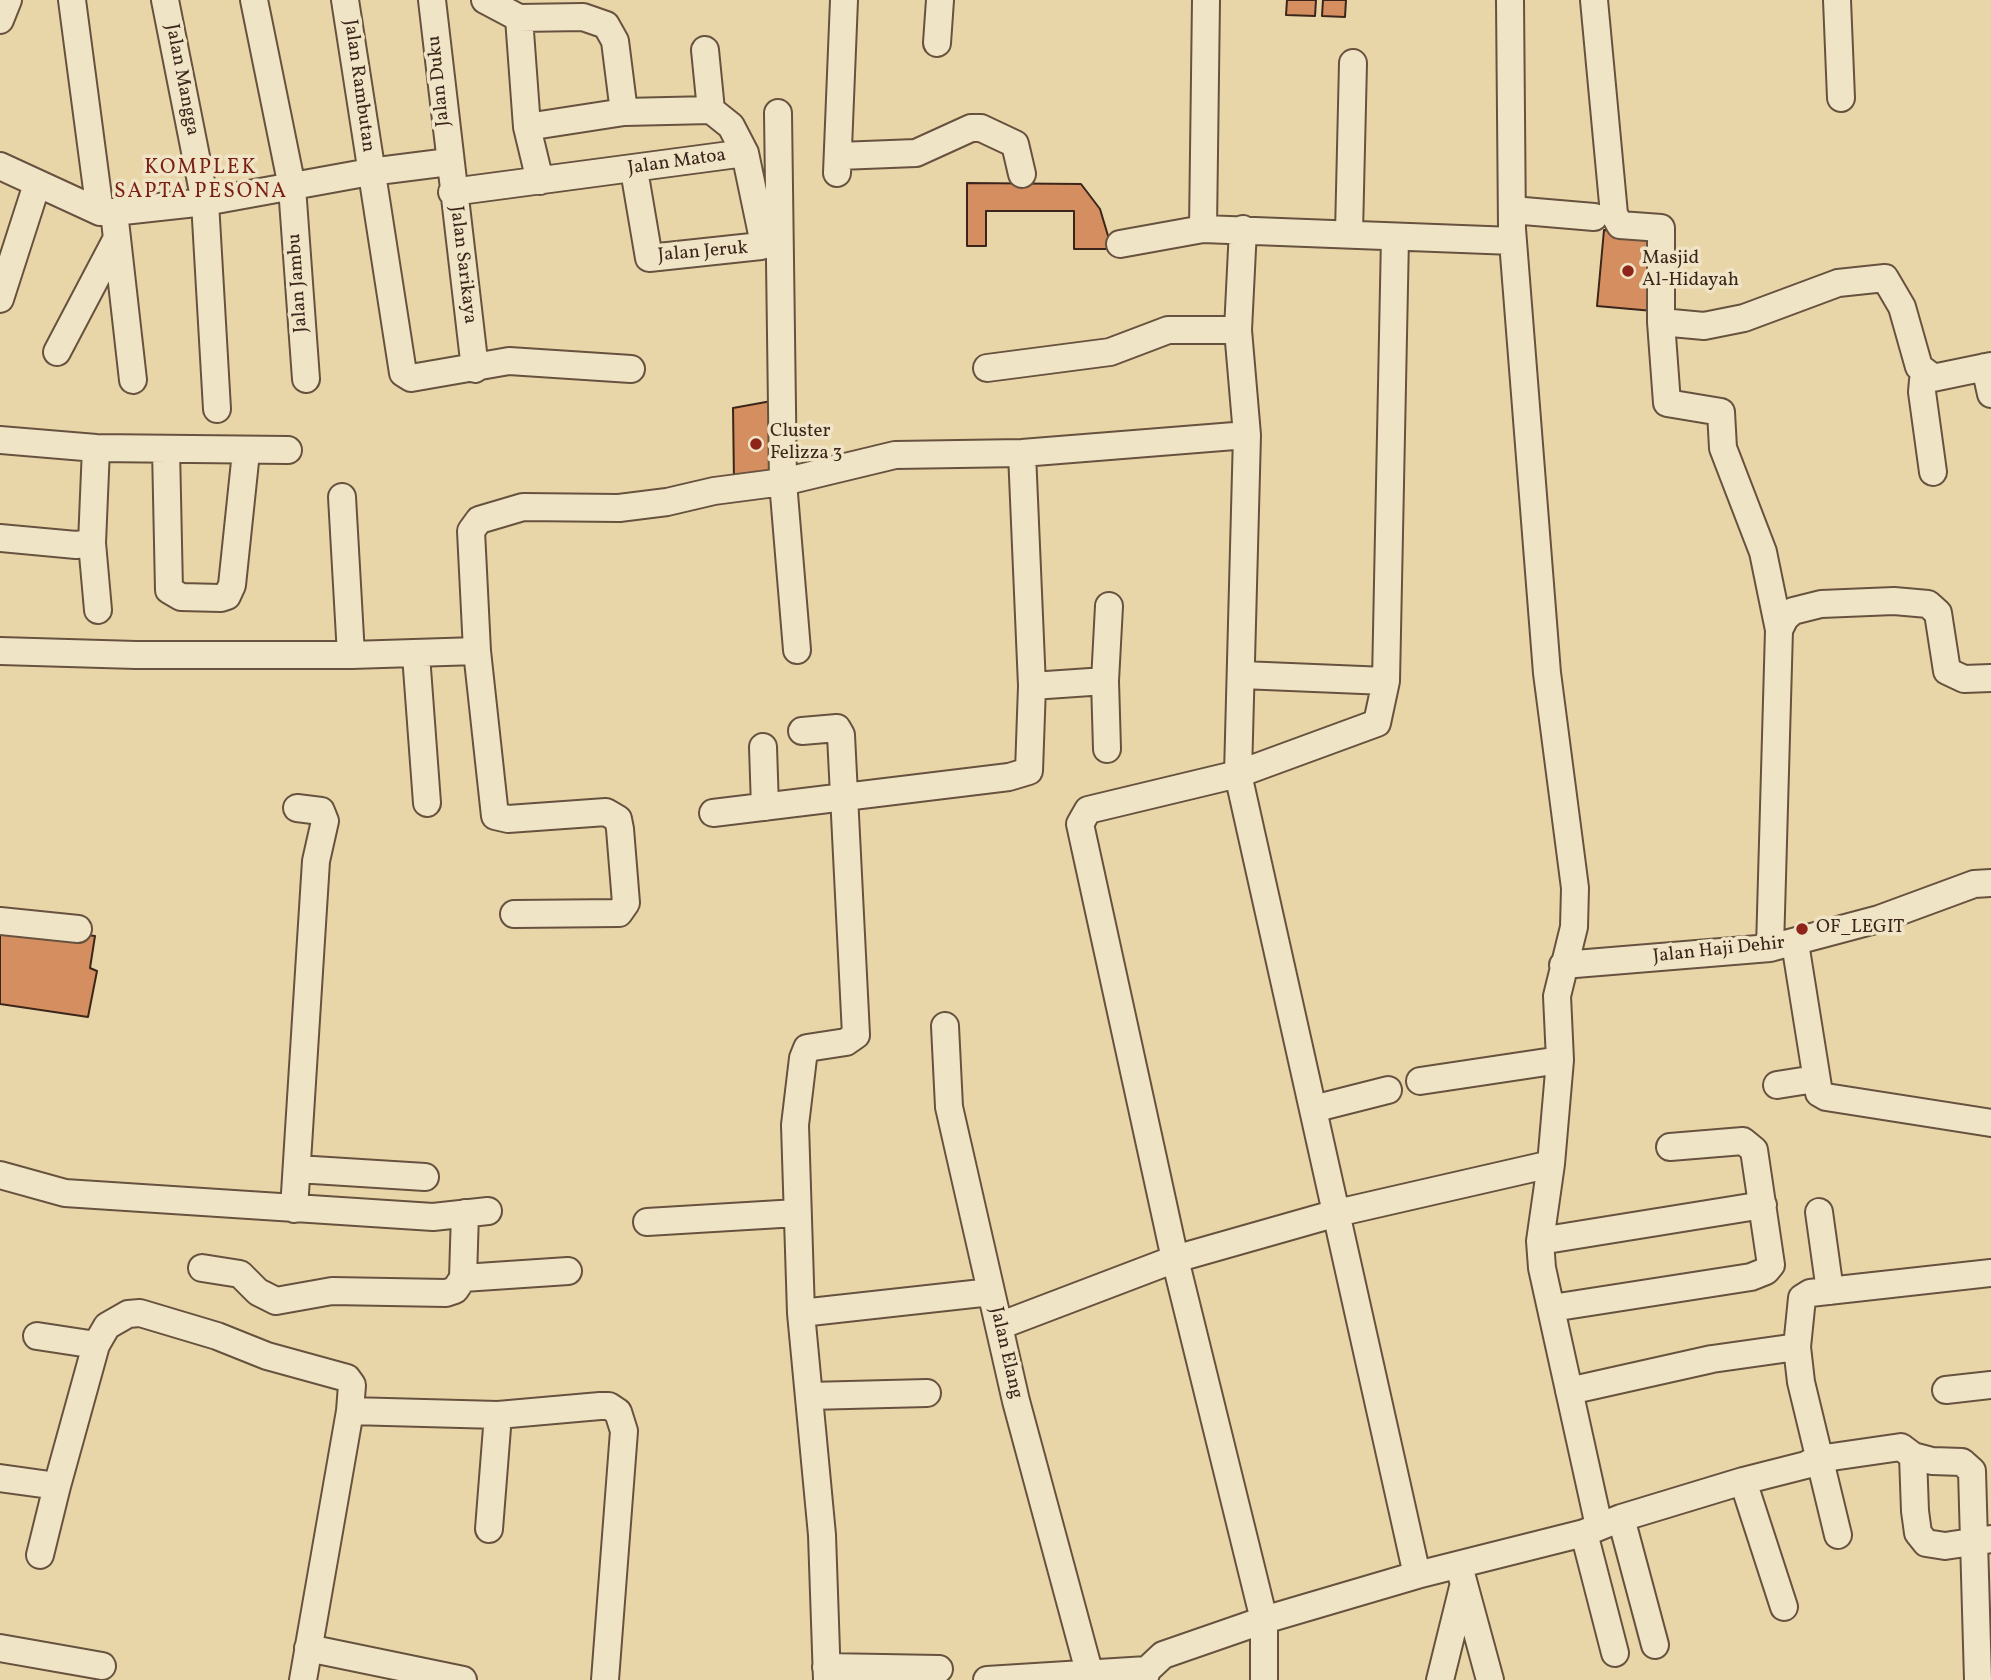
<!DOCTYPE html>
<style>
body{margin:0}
canvas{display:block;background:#e8d6a8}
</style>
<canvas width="1991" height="1680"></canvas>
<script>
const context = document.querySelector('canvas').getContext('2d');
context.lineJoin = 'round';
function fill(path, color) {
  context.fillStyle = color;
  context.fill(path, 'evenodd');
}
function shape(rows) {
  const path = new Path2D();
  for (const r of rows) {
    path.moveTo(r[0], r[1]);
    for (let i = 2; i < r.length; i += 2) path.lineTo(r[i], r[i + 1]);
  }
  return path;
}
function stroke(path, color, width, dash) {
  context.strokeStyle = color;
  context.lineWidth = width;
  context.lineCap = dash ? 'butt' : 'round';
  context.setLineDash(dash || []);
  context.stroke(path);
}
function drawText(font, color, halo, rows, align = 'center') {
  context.font = font + ' Vollkorn,serif';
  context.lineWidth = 7;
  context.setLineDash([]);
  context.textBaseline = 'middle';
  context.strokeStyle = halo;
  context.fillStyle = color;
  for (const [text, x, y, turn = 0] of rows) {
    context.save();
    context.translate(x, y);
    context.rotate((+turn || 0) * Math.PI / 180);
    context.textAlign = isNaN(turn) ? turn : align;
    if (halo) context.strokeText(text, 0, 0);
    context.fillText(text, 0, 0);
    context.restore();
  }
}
const building = shape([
 [1287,0,1316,0,1315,16,1286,15,1287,0],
 [1323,0,1346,0,1345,17,1322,16,1323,0],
 [967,183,1081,184,1100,209,1112,249,1074,249,1074,211,986,211,986,246,967,246,967,183],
 [1604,230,1659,235,1653,311,1597,306,1604,230],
 [777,400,780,480,734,483,733,408,777,400],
 [0,924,95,936,90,968,97,971,88,1017,0,1004,0,924]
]);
fill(building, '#d48e5f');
stroke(building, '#3c261c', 2);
const minor = shape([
 [72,0,100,212],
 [165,0,205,202,217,409],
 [254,0,292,187,306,379],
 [345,0,403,373,411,378,509,361,631,369],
 [432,0,475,369],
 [485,0,519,18,583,17,606,25,615,41,624,112],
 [1510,0,1512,229,1547,673,1575,888,1574,927,1557,996,1560,1060,1551,1164,1540,1241,1542,1268,1599,1526],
 [1594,0,1614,214,1620,225,1661,228,1661,322,1667,403,1721,412,1723,448,1763,552,1779,630],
 [1837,0,1841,98],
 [519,18,527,127,540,181],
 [0,20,8,0],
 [937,43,940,0],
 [705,50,711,110],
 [778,113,783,482,797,650],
 [527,127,624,112,711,110,731,126,745,153,763,239,761,246,649,258,634,170],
 [839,156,916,153,971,128,981,128,1015,144,1022,174],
 [0,166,100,212,114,212,205,202,370,172,449,162],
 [837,173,844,0],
 [452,192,745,153],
 [1512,210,1594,217],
 [114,212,133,380],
 [1203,229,1206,0],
 [1243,229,1238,330,1247,435,1238,774,1417,1575],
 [1349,233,1353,63],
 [1120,244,1203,229,1513,241],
 [0,299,37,184],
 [1661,322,1704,326,1744,318,1838,283,1885,278,1902,307,1919,367,1931,376],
 [57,352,117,238],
 [1985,367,1991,394],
 [987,368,1110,352,1168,330,1238,330],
 [0,440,96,448,288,450],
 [166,449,169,590,181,597,221,598,227,596,232,585,246,452],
 [1933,472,1922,392,1923,380,1991,366],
 [342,497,351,655],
 [0,538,76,545,92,543,96,448],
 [92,543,98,610],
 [0,651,136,655,351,655,477,651,471,531,479,520,523,507,619,508,667,502,714,491,783,482,895,455,1022,453,1247,435],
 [477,651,495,816,508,819,606,812,618,819,620,829,626,903,619,913,514,914],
 [416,655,427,803],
 [1242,675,1386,681],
 [1032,686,1105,681],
 [802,731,837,728,841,735,856,1035,846,1042,807,1048,803,1058,795,1125,801,1313,822,1535,827,1680],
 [763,747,765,807],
 [1107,749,1105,681,1109,606],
 [713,813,1009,777,1029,771,1032,686,1022,453],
 [0,921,78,929],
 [1795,943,1819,1093,1826,1097,1991,1123],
 [1770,948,1779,630,1785,618,1793,611,1821,604,1894,601,1928,604,1938,613,1947,671,1964,679,1991,678],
 [1563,965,1770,948,1879,919,1974,884,1991,883],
 [945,1026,949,1107,1016,1401,1090,1675],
 [1420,1081,1560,1060],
 [1777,1085,1815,1079],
 [1313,1109,1388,1090],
 [297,1169,425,1177],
 [0,1175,65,1193,433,1217,488,1211],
 [294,1209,316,861,325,821,321,811,297,808],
 [1819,1212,1830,1291],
 [647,1222,797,1213],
 [1540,1241,1763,1205],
 [202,1268,240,1274,258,1292,276,1301,332,1291,446,1293,455,1290,463,1278,465,1213],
 [463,1278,568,1271],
 [1552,1308,1751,1277,1766,1271,1771,1265,1754,1150,1743,1141,1670,1147],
 [801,1313,991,1292],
 [999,1326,1175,1259,1337,1213,1551,1164],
 [37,1336,96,1345],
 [1946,1390,1991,1385],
 [1569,1391,1712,1359,1797,1347],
 [809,1396,927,1393],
 [350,1411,498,1415,600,1406,609,1406,618,1412,624,1431,605,1680],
 [1913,1456,1915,1511,1918,1533,1926,1543,1945,1546,1991,1539],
 [0,1478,57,1486,96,1345,107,1326,128,1314,140,1313,217,1336,267,1356,347,1378,352,1385,350,1411,303,1680],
 [1743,1481,1784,1607],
 [1621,1518,1655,1645],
 [489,1529,498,1415],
 [1584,1533,1615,1653],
 [1838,1535,1801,1382,1797,1347,1802,1298,1810,1293,1991,1273],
 [40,1555,57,1486],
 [1459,1566,1490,1680],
 [0,1648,102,1666],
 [308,1648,463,1680],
 [826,1667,939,1669],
 [987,1680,1147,1670],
 [1144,1680,1147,1670,1163,1655,1264,1620,1417,1575,1584,1533,1621,1518,1743,1481,1806,1465,1818,1459,1901,1447,1913,1456,1932,1461,1962,1462,1972,1471,1978,1680],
 [1264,1680,1264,1620,1175,1259,1080,824,1088,810,1238,774,1377,723,1386,681,1395,237],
 [1440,1680,1463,1587]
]);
stroke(minor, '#67523f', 30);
stroke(minor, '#f0e4c6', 26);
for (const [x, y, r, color] of [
 [1628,271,7,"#8f2418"],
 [756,444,7,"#8f2418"],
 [1802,929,7,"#8f2418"]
]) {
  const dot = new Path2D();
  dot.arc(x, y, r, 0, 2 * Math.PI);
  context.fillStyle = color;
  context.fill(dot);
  stroke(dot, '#f0e4c6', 2.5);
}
drawText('19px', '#3c261c', '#f0e4c6', [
 ["Jalan Mangga",181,80,79],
 ["Jalan Duku",440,81,-96],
 ["Jalan Rambutan",358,86,82],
 ["Jalan Matoa",677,163,-8],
 ["Jalan Jeruk",703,253,-5],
 ["Jalan Sarikaya",462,265,83],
 ["Jalan Jambu",299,283,-94],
 ["Jalan Haji Dehir",1719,951,-6],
 ["Jalan Elang",1005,1353,77]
]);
drawText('19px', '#3c261c', '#f0e4c6', [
 ["Masjid",1642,260],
 ["Al-Hidayah",1642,282],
 ["Cluster",770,433],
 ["Felizza 3",770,455],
 ["OF_LEGIT",1816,929]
], 'left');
context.letterSpacing = '2px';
drawText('21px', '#7a1f14', '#f0e4c6', [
 ["KOMPLEK",201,169],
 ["SAPTA PESONA",201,193]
]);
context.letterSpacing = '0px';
</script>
